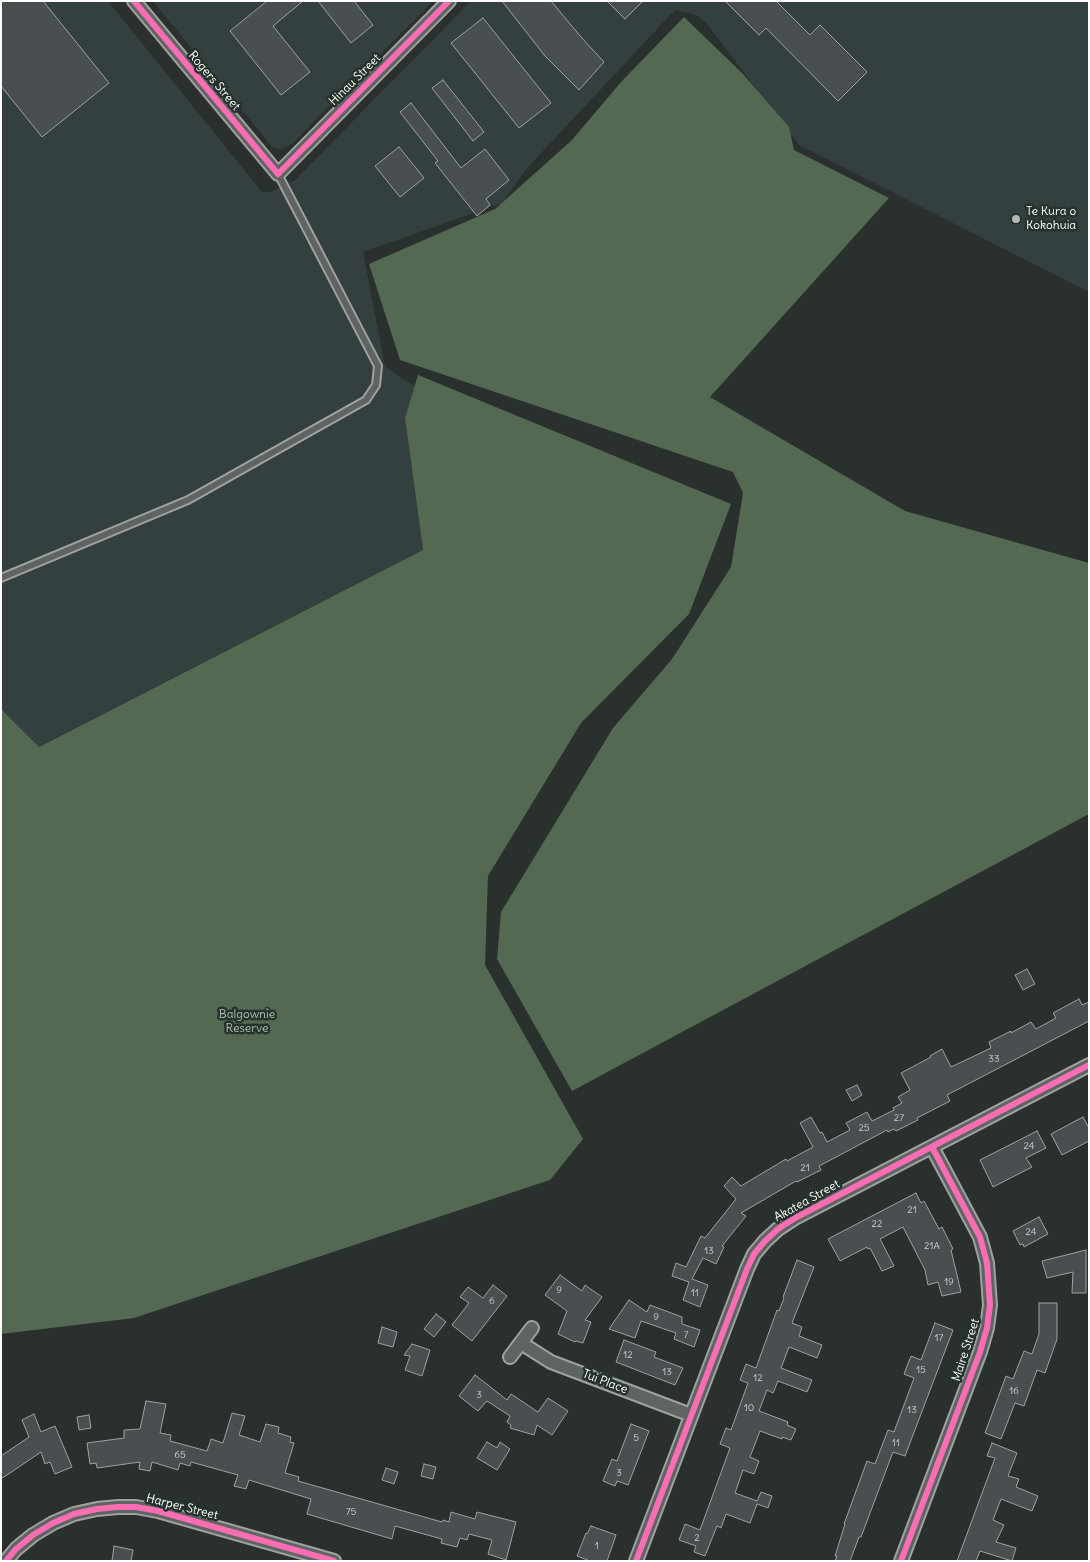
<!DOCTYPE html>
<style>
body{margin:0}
#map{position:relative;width:1090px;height:1562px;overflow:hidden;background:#29302d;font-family:Delius,sans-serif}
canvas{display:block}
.frame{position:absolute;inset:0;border:2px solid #fff;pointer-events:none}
</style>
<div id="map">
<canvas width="1090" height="1562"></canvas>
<div class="frame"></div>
</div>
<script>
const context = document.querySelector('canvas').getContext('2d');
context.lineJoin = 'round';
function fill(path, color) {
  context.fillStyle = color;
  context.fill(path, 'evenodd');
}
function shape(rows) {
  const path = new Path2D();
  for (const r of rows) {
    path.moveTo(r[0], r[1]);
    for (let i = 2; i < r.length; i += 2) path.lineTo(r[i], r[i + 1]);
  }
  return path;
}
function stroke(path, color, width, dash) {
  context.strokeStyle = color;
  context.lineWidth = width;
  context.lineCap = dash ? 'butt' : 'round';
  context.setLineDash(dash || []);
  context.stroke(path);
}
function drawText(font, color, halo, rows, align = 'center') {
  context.font = font + ' Delius,sans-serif';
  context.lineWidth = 5;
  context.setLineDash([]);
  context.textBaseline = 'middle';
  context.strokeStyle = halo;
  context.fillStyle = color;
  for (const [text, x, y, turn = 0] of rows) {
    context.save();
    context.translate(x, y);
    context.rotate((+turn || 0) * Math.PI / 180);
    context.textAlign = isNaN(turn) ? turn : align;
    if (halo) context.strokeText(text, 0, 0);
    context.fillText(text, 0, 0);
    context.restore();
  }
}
fill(shape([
 [1,1,108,1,262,192,271,192,295,180,471,1,1089,1,1089,292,799,145,707,24,697,15,675,10,527,168,502,203,363,252,385,366,395,374,415,386,405,418,423,550,38,747,1,709],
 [153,1,433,1,293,143,282,149,273,148]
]), '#344040');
fill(shape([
 [684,17,743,74,789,127,794,150,889,198,710,397,905,511,1089,563,1089,814,572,1091,497,959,501,912,613,728,672,659,731,567,743,493,733,472,400,360,369,264,495,209,571,141,621,82],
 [418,375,731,504,689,614,581,723,488,876,485,965,583,1139,550,1180,134,1318,1,1334,1,709,39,747,423,550,405,418]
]), '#536951');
const building = shape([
 [1,1,43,1,109,83,42,137,1,86,1,1],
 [267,1,303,1,273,26,310,72,281,95,230,31,267,1],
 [318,1,354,1,373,25,351,43,318,1],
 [502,1,551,1,581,37,604,62,579,90,545,56,502,1],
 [607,1,643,1,625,19,607,1],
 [725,1,776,1,810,35,820,25,867,72,838,101,766,28,759,35,725,1],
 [483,18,551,103,519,128,451,43,483,18],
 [443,80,484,132,473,141,432,88,443,80],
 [411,103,461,168,485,149,509,180,486,199,490,205,477,216,435,163,438,161,400,112,411,103],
 [399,147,424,178,400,197,375,166,399,147],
 [1027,969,1035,984,1023,990,1015,975,1027,969],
 [1079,999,1082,1005,1089,1002,1089,1021,947,1095,950,1101,917,1118,918,1120,896,1131,894,1129,888,1132,887,1130,840,1155,819,1166,821,1170,797,1182,796,1181,741,1213,746,1216,722,1246,724,1247,716,1264,703,1258,692,1279,708,1285,700,1307,683,1300,689,1282,672,1276,676,1263,686,1267,701,1236,705,1238,736,1199,724,1186,732,1177,741,1186,786,1159,787,1161,813,1147,800,1123,811,1117,820,1133,822,1132,827,1142,850,1130,846,1123,867,1112,872,1121,894,1110,893,1108,902,1103,898,1097,910,1090,901,1073,931,1057,930,1056,942,1049,951,1067,991,1048,989,1042,1011,1031,1011,1033,1031,1022,1036,1029,1056,1018,1053,1013,1079,999],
 [857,1085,862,1095,852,1101,846,1090,857,1085],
 [1083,1117,1089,1128,1089,1141,1062,1155,1051,1134,1083,1117],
 [1037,1131,1046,1148,1026,1158,1032,1167,993,1187,980,1160,1037,1131],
 [916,1193,921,1203,924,1201,939,1229,942,1227,953,1249,951,1250,961,1292,942,1296,938,1282,928,1285,925,1270,903,1227,880,1239,894,1266,882,1271,870,1248,868,1249,867,1247,840,1261,828,1239,916,1193],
 [1039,1217,1048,1234,1024,1247,1023,1244,1020,1245,1013,1231,1039,1217],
 [1086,1250,1086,1293,1072,1293,1073,1272,1047,1278,1042,1261,1086,1250],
 [797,1260,814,1267,792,1323,802,1327,799,1336,822,1345,817,1358,789,1347,781,1368,812,1380,807,1392,778,1381,773,1393,767,1390,759,1411,788,1422,787,1425,796,1429,791,1440,782,1437,782,1439,760,1431,750,1457,759,1461,754,1474,743,1470,735,1493,757,1501,761,1492,772,1496,768,1508,757,1504,750,1523,726,1514,721,1528,717,1526,705,1556,694,1552,696,1546,679,1540,685,1524,700,1530,730,1448,720,1444,726,1428,731,1430,748,1383,740,1380,746,1364,756,1368,777,1310,779,1311,784,1298,783,1297,797,1260],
 [560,1275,582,1291,585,1285,602,1297,585,1320,591,1322,583,1343,576,1341,575,1342,558,1334,567,1311,545,1295,560,1275],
 [493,1285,507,1296,472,1341,452,1325,469,1303,460,1297,468,1287,483,1298,493,1285],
 [629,1300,647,1312,650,1305,682,1317,682,1324,700,1330,694,1347,674,1339,676,1333,641,1321,635,1338,609,1329,629,1300],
 [1039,1303,1057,1303,1057,1339,1045,1373,1037,1370,1024,1406,1015,1403,1001,1439,985,1433,1006,1376,1013,1379,1024,1351,1032,1354,1039,1334,1039,1303],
 [436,1314,446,1322,434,1337,424,1329,436,1314],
 [935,1323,953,1330,905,1456,893,1452,861,1537,859,1537,850,1561,835,1561,837,1556,835,1556,845,1524,844,1524,867,1461,875,1464,888,1430,894,1432,914,1378,904,1374,911,1356,921,1360,935,1323],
 [382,1327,397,1332,393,1347,378,1343,382,1327],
 [624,1340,656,1352,654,1357,683,1368,675,1385,616,1362,624,1340],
 [412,1344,430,1350,422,1376,405,1370,410,1356,404,1355,412,1344],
 [475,1375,507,1400,511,1394,538,1412,548,1398,568,1411,552,1435,537,1425,534,1435,510,1428,511,1425,507,1422,510,1416,487,1401,478,1411,459,1396,475,1375],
 [146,1401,166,1404,160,1433,171,1435,170,1441,207,1451,211,1439,223,1443,232,1413,245,1416,239,1435,260,1442,266,1424,279,1427,278,1433,291,1437,290,1442,294,1443,285,1473,299,1477,298,1481,442,1522,443,1520,449,1522,451,1512,475,1519,477,1512,516,1522,506,1560,488,1554,492,1540,469,1534,467,1540,460,1538,457,1547,441,1543,442,1539,395,1526,392,1539,307,1514,311,1499,249,1480,246,1489,234,1486,238,1475,191,1462,190,1466,180,1463,178,1470,152,1462,150,1471,139,1469,140,1462,97,1468,96,1463,90,1464,87,1443,124,1438,124,1430,140,1429,146,1401],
 [34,1414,41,1432,55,1426,72,1467,55,1474,50,1462,45,1464,41,1452,1,1479,1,1456,29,1437,22,1420,34,1414],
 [89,1415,91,1428,79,1430,77,1417,89,1415],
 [631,1424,649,1431,628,1485,617,1481,615,1486,603,1481,612,1459,617,1461,631,1424],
 [487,1442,497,1448,500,1442,510,1449,497,1470,477,1458,487,1442],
 [992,1443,1017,1453,1008,1476,1019,1479,1016,1487,1038,1496,1032,1511,1001,1499,993,1520,1004,1525,996,1542,1016,1548,1012,1561,980,1551,976,1561,957,1561,995,1458,987,1456,992,1443],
 [424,1464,436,1467,433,1479,421,1476,424,1464],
 [386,1468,398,1472,394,1484,382,1480,386,1468],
 [591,1526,616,1535,607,1561,590,1561,577,1556,586,1533,587,1534,591,1526],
 [114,1546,133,1550,131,1561,112,1561,114,1546]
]);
fill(building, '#494f50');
stroke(building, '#9fa2a0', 1);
const lane = shape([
 [1,578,188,500,366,400,376,385,378,366,278,174]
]);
const street = shape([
 [134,1,278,174,449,1],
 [521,1343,551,1362,691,1415],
 [510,1357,532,1328],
 [6,1561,16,1549,33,1535,53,1523,74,1514,97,1509,118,1507,136,1507,158,1511,334,1561],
 [636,1561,747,1269,754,1254,765,1241,778,1229,795,1218,1089,1065],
 [901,1561,980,1352,987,1328,990,1305,987,1263,980,1237,932,1147]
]);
stroke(lane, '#9fa2a0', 10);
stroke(street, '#9fa2a0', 16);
stroke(lane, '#5f6362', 6);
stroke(street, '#5f6362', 12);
stroke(shape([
 [134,1,278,174,449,1],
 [6,1561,16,1549,33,1535,53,1523,74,1514,97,1509,118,1507,136,1507,158,1511,334,1561],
 [636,1561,747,1269,754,1254,765,1241,778,1229,795,1218,1089,1065],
 [901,1561,980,1352,987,1328,990,1305,987,1263,980,1237,932,1147]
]), '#f96db3', 6);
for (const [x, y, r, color] of [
 [1016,219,5,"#b4b7b6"]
]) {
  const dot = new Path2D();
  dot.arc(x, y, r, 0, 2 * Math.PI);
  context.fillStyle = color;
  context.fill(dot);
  stroke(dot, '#26332d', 2);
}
drawText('10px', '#d2d3d3', null, [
 ["33",994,1059],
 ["27",899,1118],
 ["25",864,1128],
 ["24",1029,1146],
 ["21",805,1168],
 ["21",912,1210],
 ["22",877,1224],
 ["24",1031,1232],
 ["21A",932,1246],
 ["13",709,1251],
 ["19",949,1282],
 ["9",559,1290],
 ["11",695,1293],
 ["6",492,1301],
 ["9",656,1317],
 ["7",686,1335],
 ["17",939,1338],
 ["12",628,1355],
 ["15",921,1370],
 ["13",667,1372],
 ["12",758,1378],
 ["16",1014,1391],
 ["3",479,1395],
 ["10",749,1408],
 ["13",912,1410],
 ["5",636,1438],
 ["11",896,1443],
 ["65",180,1455],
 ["3",619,1473],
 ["75",351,1512],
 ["2",697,1538],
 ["1",597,1546]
]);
drawText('12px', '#fff', '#26332d', [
 ["Hinau Street",355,80,-45],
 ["Rogers Street",214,81,50],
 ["Akatea Street",807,1201,-29],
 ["Maire Street",966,1350,-72],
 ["Tui Place",605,1382,21],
 ["Harper Street",182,1507,14]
]);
drawText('12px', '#fff', '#26332d', [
 ["Te Kura o",1026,212],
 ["Kokohuia",1026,226]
], 'left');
drawText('12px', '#b5c0b3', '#26332d', [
 ["Balgownie",247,1015],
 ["Reserve",247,1029]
]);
</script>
